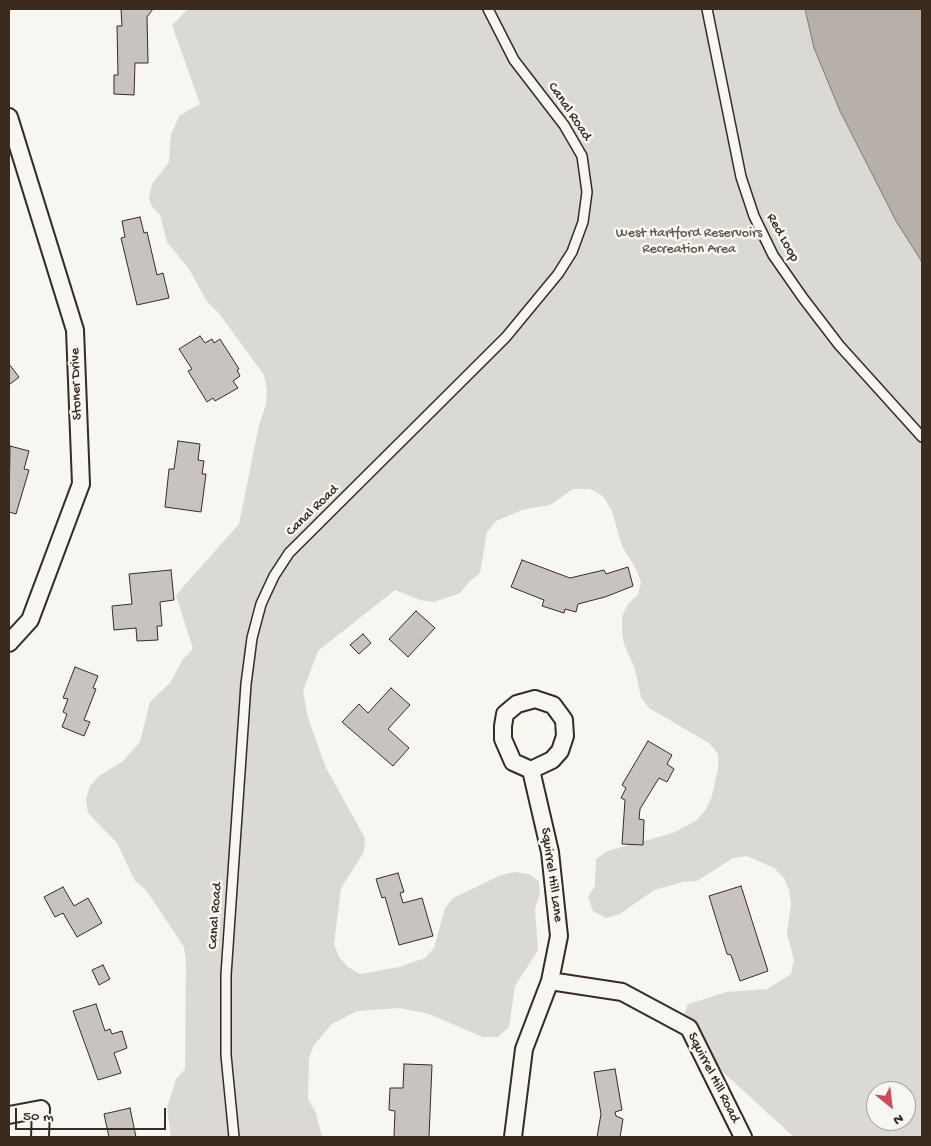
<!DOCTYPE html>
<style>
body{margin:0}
#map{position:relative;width:931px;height:1146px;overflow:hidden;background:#f6f6f2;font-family:"Gochi Hand",sans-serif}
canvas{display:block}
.frame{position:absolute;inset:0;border:10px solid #3b2a1e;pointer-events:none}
.north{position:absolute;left:866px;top:1081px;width:50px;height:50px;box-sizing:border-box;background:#f6f6f2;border:1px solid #aba49d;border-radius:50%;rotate:151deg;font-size:14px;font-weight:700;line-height:20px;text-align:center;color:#3b2a1e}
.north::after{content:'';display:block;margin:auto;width:18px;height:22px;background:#d1495b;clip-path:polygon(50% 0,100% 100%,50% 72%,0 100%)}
.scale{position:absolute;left:15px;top:1108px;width:151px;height:22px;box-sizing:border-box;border:2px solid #3b2a1e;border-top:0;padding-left:6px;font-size:15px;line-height:18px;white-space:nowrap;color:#3b2a1e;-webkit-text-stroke:4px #f6f6f2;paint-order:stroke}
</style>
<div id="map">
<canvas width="931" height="1146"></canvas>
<div class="frame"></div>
<div class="north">N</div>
<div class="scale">50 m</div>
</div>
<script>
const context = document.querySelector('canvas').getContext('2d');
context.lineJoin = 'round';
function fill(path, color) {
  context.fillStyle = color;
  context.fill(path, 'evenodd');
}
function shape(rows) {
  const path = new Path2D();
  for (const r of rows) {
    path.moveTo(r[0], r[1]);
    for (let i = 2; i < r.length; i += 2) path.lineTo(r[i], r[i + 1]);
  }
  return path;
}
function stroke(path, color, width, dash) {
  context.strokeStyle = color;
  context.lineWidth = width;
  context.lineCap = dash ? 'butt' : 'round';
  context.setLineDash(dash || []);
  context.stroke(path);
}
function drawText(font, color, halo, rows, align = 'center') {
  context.font = font + ' "Gochi Hand",sans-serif';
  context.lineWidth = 5;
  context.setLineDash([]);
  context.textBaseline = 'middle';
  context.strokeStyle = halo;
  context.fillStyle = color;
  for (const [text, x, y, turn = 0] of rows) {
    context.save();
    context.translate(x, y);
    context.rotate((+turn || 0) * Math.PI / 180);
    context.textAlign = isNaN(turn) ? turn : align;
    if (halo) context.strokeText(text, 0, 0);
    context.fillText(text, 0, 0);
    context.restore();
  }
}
fill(shape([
 [188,9,922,9,922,1137,794,1137,724,1073,689,1031,683,1017,688,1004,727,992,767,989,791,974,794,960,787,933,791,904,789,890,784,878,774,868,747,856,733,858,697,881,683,882,654,890,620,914,606,918,593,911,588,897,595,886,596,859,608,851,673,833,697,820,706,809,712,796,718,768,718,754,709,743,649,708,641,697,635,669,624,644,622,631,622,616,628,604,638,595,641,582,636,569,622,546,612,511,603,496,590,489,573,489,550,505,522,510,496,521,487,532,480,573,469,582,460,593,434,602,420,600,395,590,318,651,303,691,308,718,326,768,365,838,364,852,341,888,334,944,339,957,348,967,360,974,399,967,425,958,434,948,445,908,453,898,501,875,514,872,528,874,539,881,540,894,535,908,538,950,515,986,509,1027,498,1037,483,1037,429,1014,414,1011,400,1008,357,1011,332,1024,314,1045,309,1058,308,1099,316,1113,322,1137,171,1137,167,1108,176,1079,185,1069,186,961,184,947,146,890,135,881,117,843,88,813,86,799,90,786,99,776,122,762,140,742,150,702,170,683,183,659,193,649,176,595,239,524,259,425,266,405,267,390,264,375,221,316,206,300,189,269,167,242,160,215,151,205,149,197,152,184,169,162,171,134,180,115,200,104,172,25],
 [876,1091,906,1091,906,1121,876,1121]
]), '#dad9d3');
const water = shape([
 [805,9,922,9,922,262,896,221,840,111,814,48,805,9]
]);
fill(water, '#b6b0a9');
stroke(water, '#857a71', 1);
const building = shape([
 [121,9,153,9,147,17,148,63,135,63,134,95,114,94,114,75,118,75,117,26,122,26,121,9],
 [140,217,144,233,147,232,157,275,163,273,169,298,137,305,121,238,125,237,122,221,140,217],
 [200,336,205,343,212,339,214,343,220,339,239,369,237,370,240,376,233,381,238,388,215,401,213,398,207,402,188,371,192,369,179,349,200,336],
 [9,364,19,377,9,385,9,364],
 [178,441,200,444,198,460,204,461,202,474,206,474,201,512,165,507,169,469,174,469,178,441],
 [10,446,29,451,24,469,29,470,16,514,9,512,10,446],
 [522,560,570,578,604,570,606,574,628,567,633,586,605,597,578,604,576,612,565,609,564,613,542,606,544,600,511,587,522,560],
 [171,570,174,600,160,602,162,626,157,626,158,640,137,641,136,628,114,630,112,606,132,604,129,574,171,570],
 [416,611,435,628,408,657,389,639,416,611],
 [363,634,371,643,359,654,350,645,363,634],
 [75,667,98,676,93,688,96,689,84,720,90,722,84,736,62,727,67,714,63,712,68,699,63,698,75,667],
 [391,688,410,705,388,729,409,748,393,766,342,722,359,704,368,713,391,688],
 [648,741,672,755,667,764,674,769,667,782,659,778,640,809,639,819,644,820,643,845,622,844,625,800,621,798,626,788,622,785,648,741],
 [398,873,404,892,400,893,403,903,422,898,433,936,399,945,385,897,382,898,376,879,398,873],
 [741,886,768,971,740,981,731,955,727,954,709,896,741,886],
 [63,887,74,906,88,898,102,923,77,937,63,913,55,917,44,897,63,887],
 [103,965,110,979,99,985,92,970,103,965],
 [96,1004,105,1031,110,1029,112,1034,122,1031,127,1048,114,1053,121,1073,98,1080,73,1011,96,1004],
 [404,1064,432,1065,429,1137,394,1137,395,1111,389,1110,390,1088,403,1088,404,1064],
 [615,1069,622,1110,615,1112,616,1116,623,1119,620,1137,597,1137,601,1114,594,1072,615,1069],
 [130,1108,136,1137,109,1137,104,1114,130,1108]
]);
fill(building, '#c8c3be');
stroke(building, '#3b2a1e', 1);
const service = shape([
 [707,9,741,177,754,216,773,255,803,298,839,345,922,437],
 [234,1137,226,1055,226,975,246,684,252,638,261,604,274,576,289,553,506,337,558,274,572,252,583,222,587,192,582,156,564,125,514,60,488,9]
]);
const minor = shape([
 [9,117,75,330,81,484,30,620,9,643],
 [535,699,553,705,564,720,565,736,560,751,552,760,531,770,513,762,503,739,503,726,505,714,517,704,535,699],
 [550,981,622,992,689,1028,743,1137],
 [9,1115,41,1109,40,1137],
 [513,1137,524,1049,550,981,559,936,550,852,531,770]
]);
stroke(service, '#3b2a1e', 12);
stroke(minor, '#3b2a1e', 20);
stroke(service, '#f6f6f2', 9);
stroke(minor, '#f6f6f2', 16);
drawText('14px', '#3b2a1e', '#f6f6f2', [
 ["Canal Road",569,112,56],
 ["Red Loop",782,238,61],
 ["Stoner Drive",77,384,-92],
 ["Canal Road",313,511,-44],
 ["Squirrel Hill Lane",551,875,82],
 ["Canal Road",216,916,-86],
 ["Squirrel Hill Road",713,1078,63]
]);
drawText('14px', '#63564b', '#f6f6f2', [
 ["West Hartford Reservoirs",689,234],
 ["Recreation Area",689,250]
]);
</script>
